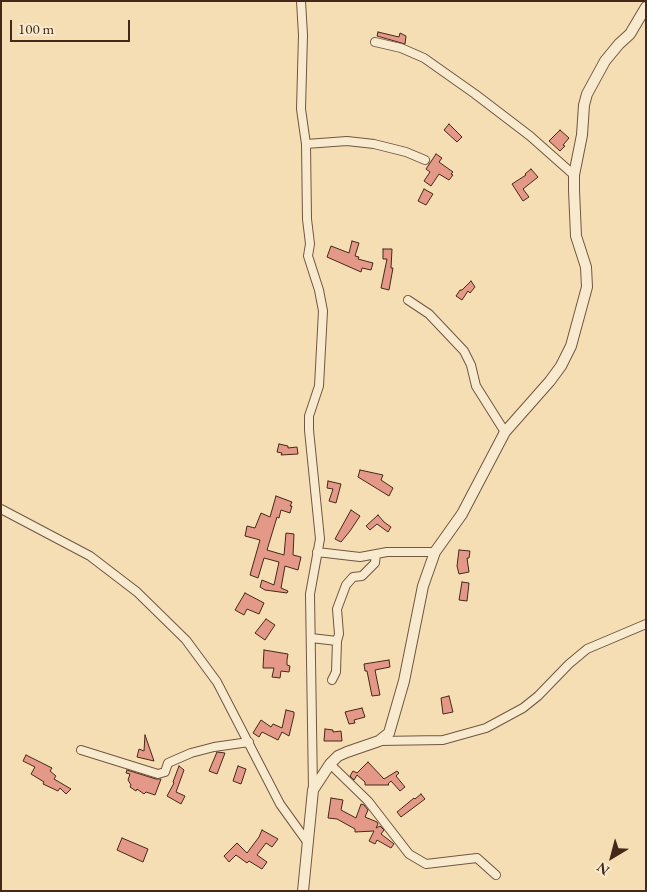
<!DOCTYPE html>
<style>
body{margin:0}
#map{position:relative;width:647px;height:892px;overflow:hidden;background:#f5deb3;font-family:"EB Garamond",serif}
canvas{display:block}
.frame{position:absolute;inset:0;border:2px solid #452819;pointer-events:none}
.north{position:absolute;left:587px;top:832px;width:50px;height:50px;-webkit-text-stroke:4px #f8eace;paint-order:stroke;rotate:217deg;font-size:14px;font-weight:700;line-height:20px;text-align:center;color:#452819}
.north::after{content:'';display:block;margin:auto;width:18px;height:22px;background:#452819;clip-path:polygon(50% 0,100% 100%,50% 72%,0 100%)}
.scale{position:absolute;left:10px;top:20px;width:120px;height:22px;box-sizing:border-box;border:2px solid #452819;border-top:0;padding-left:6px;font-size:15px;line-height:18px;white-space:nowrap;color:#452819;-webkit-text-stroke:4px #f8eace;paint-order:stroke}
</style>
<div id="map">
<canvas width="647" height="892"></canvas>
<div class="frame"></div>
<div class="north">N</div>
<div class="scale">100 m</div>
</div>
<script>
const context = document.querySelector('canvas').getContext('2d');
context.lineJoin = 'round';
function fill(path, color) {
  context.fillStyle = color;
  context.fill(path, 'evenodd');
}
function shape(rows) {
  const path = new Path2D();
  for (const r of rows) {
    path.moveTo(r[0], r[1]);
    for (let i = 2; i < r.length; i += 2) path.lineTo(r[i], r[i + 1]);
  }
  return path;
}
function stroke(path, color, width, dash) {
  context.strokeStyle = color;
  context.lineWidth = width;
  context.lineCap = dash ? 'butt' : 'round';
  context.setLineDash(dash || []);
  context.stroke(path);
}
const building = shape([
 [378,32,399,37,400,33,406,36,405,44,377,36,378,32],
 [449,124,462,137,457,142,444,130,449,124],
 [560,130,569,138,563,145,565,146,560,151,549,141,560,130],
 [436,154,442,158,439,162,453,172,451,174,453,175,449,180,439,174,431,186,424,181,430,172,426,169,436,154],
 [531,169,538,177,523,189,529,197,523,201,512,184,526,175,525,174,531,169],
 [424,189,433,194,426,205,418,201,424,189],
 [352,241,359,243,355,256,359,257,358,259,373,263,371,270,362,268,361,272,327,257,331,246,349,253,352,241],
 [383,249,392,249,391,268,393,268,389,290,381,288,387,259,383,259,383,249],
 [471,281,475,287,470,293,468,291,462,300,456,296,460,290,462,290,471,281],
 [279,444,288,446,288,448,297,447,298,454,281,455,282,453,277,452,279,444],
 [360,470,383,475,381,480,393,488,389,496,358,477,360,470],
 [328,481,341,484,336,503,329,501,333,489,327,488,328,481],
 [276,496,292,502,290,506,292,506,290,513,281,510,279,518,277,517,267,550,284,555,286,533,294,534,293,555,301,557,298,570,285,566,281,588,288,591,287,593,265,590,260,587,262,580,274,585,279,562,264,558,258,578,250,575,260,540,245,536,247,526,255,528,261,513,270,517,276,496],
 [351,510,360,516,350,531,341,542,335,539,351,510],
 [378,515,384,522,391,527,388,532,377,524,370,530,366,526,378,515],
 [459,550,470,551,469,558,467,558,469,572,459,574,457,566,459,550],
 [462,582,469,583,467,601,459,600,462,582],
 [245,593,264,603,259,614,247,609,244,615,235,610,245,593],
 [266,619,275,625,265,640,255,633,266,619],
 [264,650,288,654,287,660,287,665,290,666,289,672,281,671,280,678,272,677,274,668,263,668,264,650],
 [389,660,390,667,375,670,380,695,372,696,367,671,365,671,364,664,389,660],
 [449,696,453,712,443,714,441,698,449,696],
 [362,708,365,717,354,720,355,723,349,724,345,712,362,708],
 [286,710,294,712,294,715,289,736,282,732,278,740,262,732,259,737,253,733,261,720,271,727,273,724,282,728,286,710],
 [325,729,333,730,333,732,341,731,342,741,324,741,325,729],
 [145,735,154,761,137,757,139,749,144,751,145,735],
 [217,752,225,753,217,774,209,771,217,752],
 [26,755,52,768,50,771,56,776,54,779,71,789,66,794,60,788,58,791,43,784,44,782,31,774,35,767,23,761,26,755],
 [368,762,384,779,397,771,399,773,396,776,405,787,400,791,391,781,388,784,389,785,365,785,365,782,357,775,354,780,350,776,353,771,357,773,368,762],
 [179,766,184,770,176,792,185,796,181,804,167,796,174,783,173,782,179,766],
 [238,766,246,769,241,784,233,781,238,766],
 [127,770,156,779,161,779,155,795,146,792,144,794,137,789,136,791,130,787,131,785,128,780,130,774,126,773,127,770],
 [421,794,425,799,401,817,397,812,414,798,415,799,421,794],
 [331,798,343,800,341,810,356,818,361,804,364,805,368,810,365,817,377,822,378,824,376,828,380,826,384,830,381,834,394,844,391,848,377,840,375,844,369,841,374,831,355,832,355,829,337,819,328,818,331,798],
 [262,830,278,839,272,847,266,843,257,855,267,862,262,869,249,861,247,863,236,855,229,862,224,856,237,843,247,853,259,837,262,830],
 [122,838,148,849,143,862,117,850,122,838]
]);
fill(building, '#e49988');
stroke(building, '#452819', 1);
const minor = shape([
 [301,1,303,35,301,109,306,144,307,219,310,244,308,256,319,290,323,311,319,386,309,416,309,430,320,539,310,594,313,790],
 [375,42,401,48,424,58,475,94,530,136,574,175],
 [306,144,347,141,374,144,406,152,425,160],
 [408,300,429,314,464,351,471,365,476,386,505,432],
 [1,509,90,556,137,592,186,640,217,682,280,804,308,843],
 [317,552,360,557,387,552,435,552],
 [311,638,337,641],
 [332,680,336,672,337,641,339,634,337,609,346,585,353,577,362,576,375,563,376,554],
 [379,741,443,740,486,728,523,708,538,696,569,664,587,649,646,624],
 [81,750,158,774,165,772,168,763,191,753,214,747,249,742],
 [330,764,368,801,409,854,426,864,477,858,496,875]
]);
const tertiary = shape([
 [303,891,313,790,330,764,338,756,347,752,379,741,389,733,404,681,423,586,435,552,462,514,505,432,550,381,561,366,571,346,587,287,586,267,576,236,574,190,574,175,582,135,584,105,587,94,605,61,619,44,630,34,646,7]
]);
stroke(minor, '#715640', 10);
stroke(tertiary, '#715640', 12);
stroke(minor, '#f8eace', 8);
stroke(tertiary, '#f8eace', 10);
</script>
